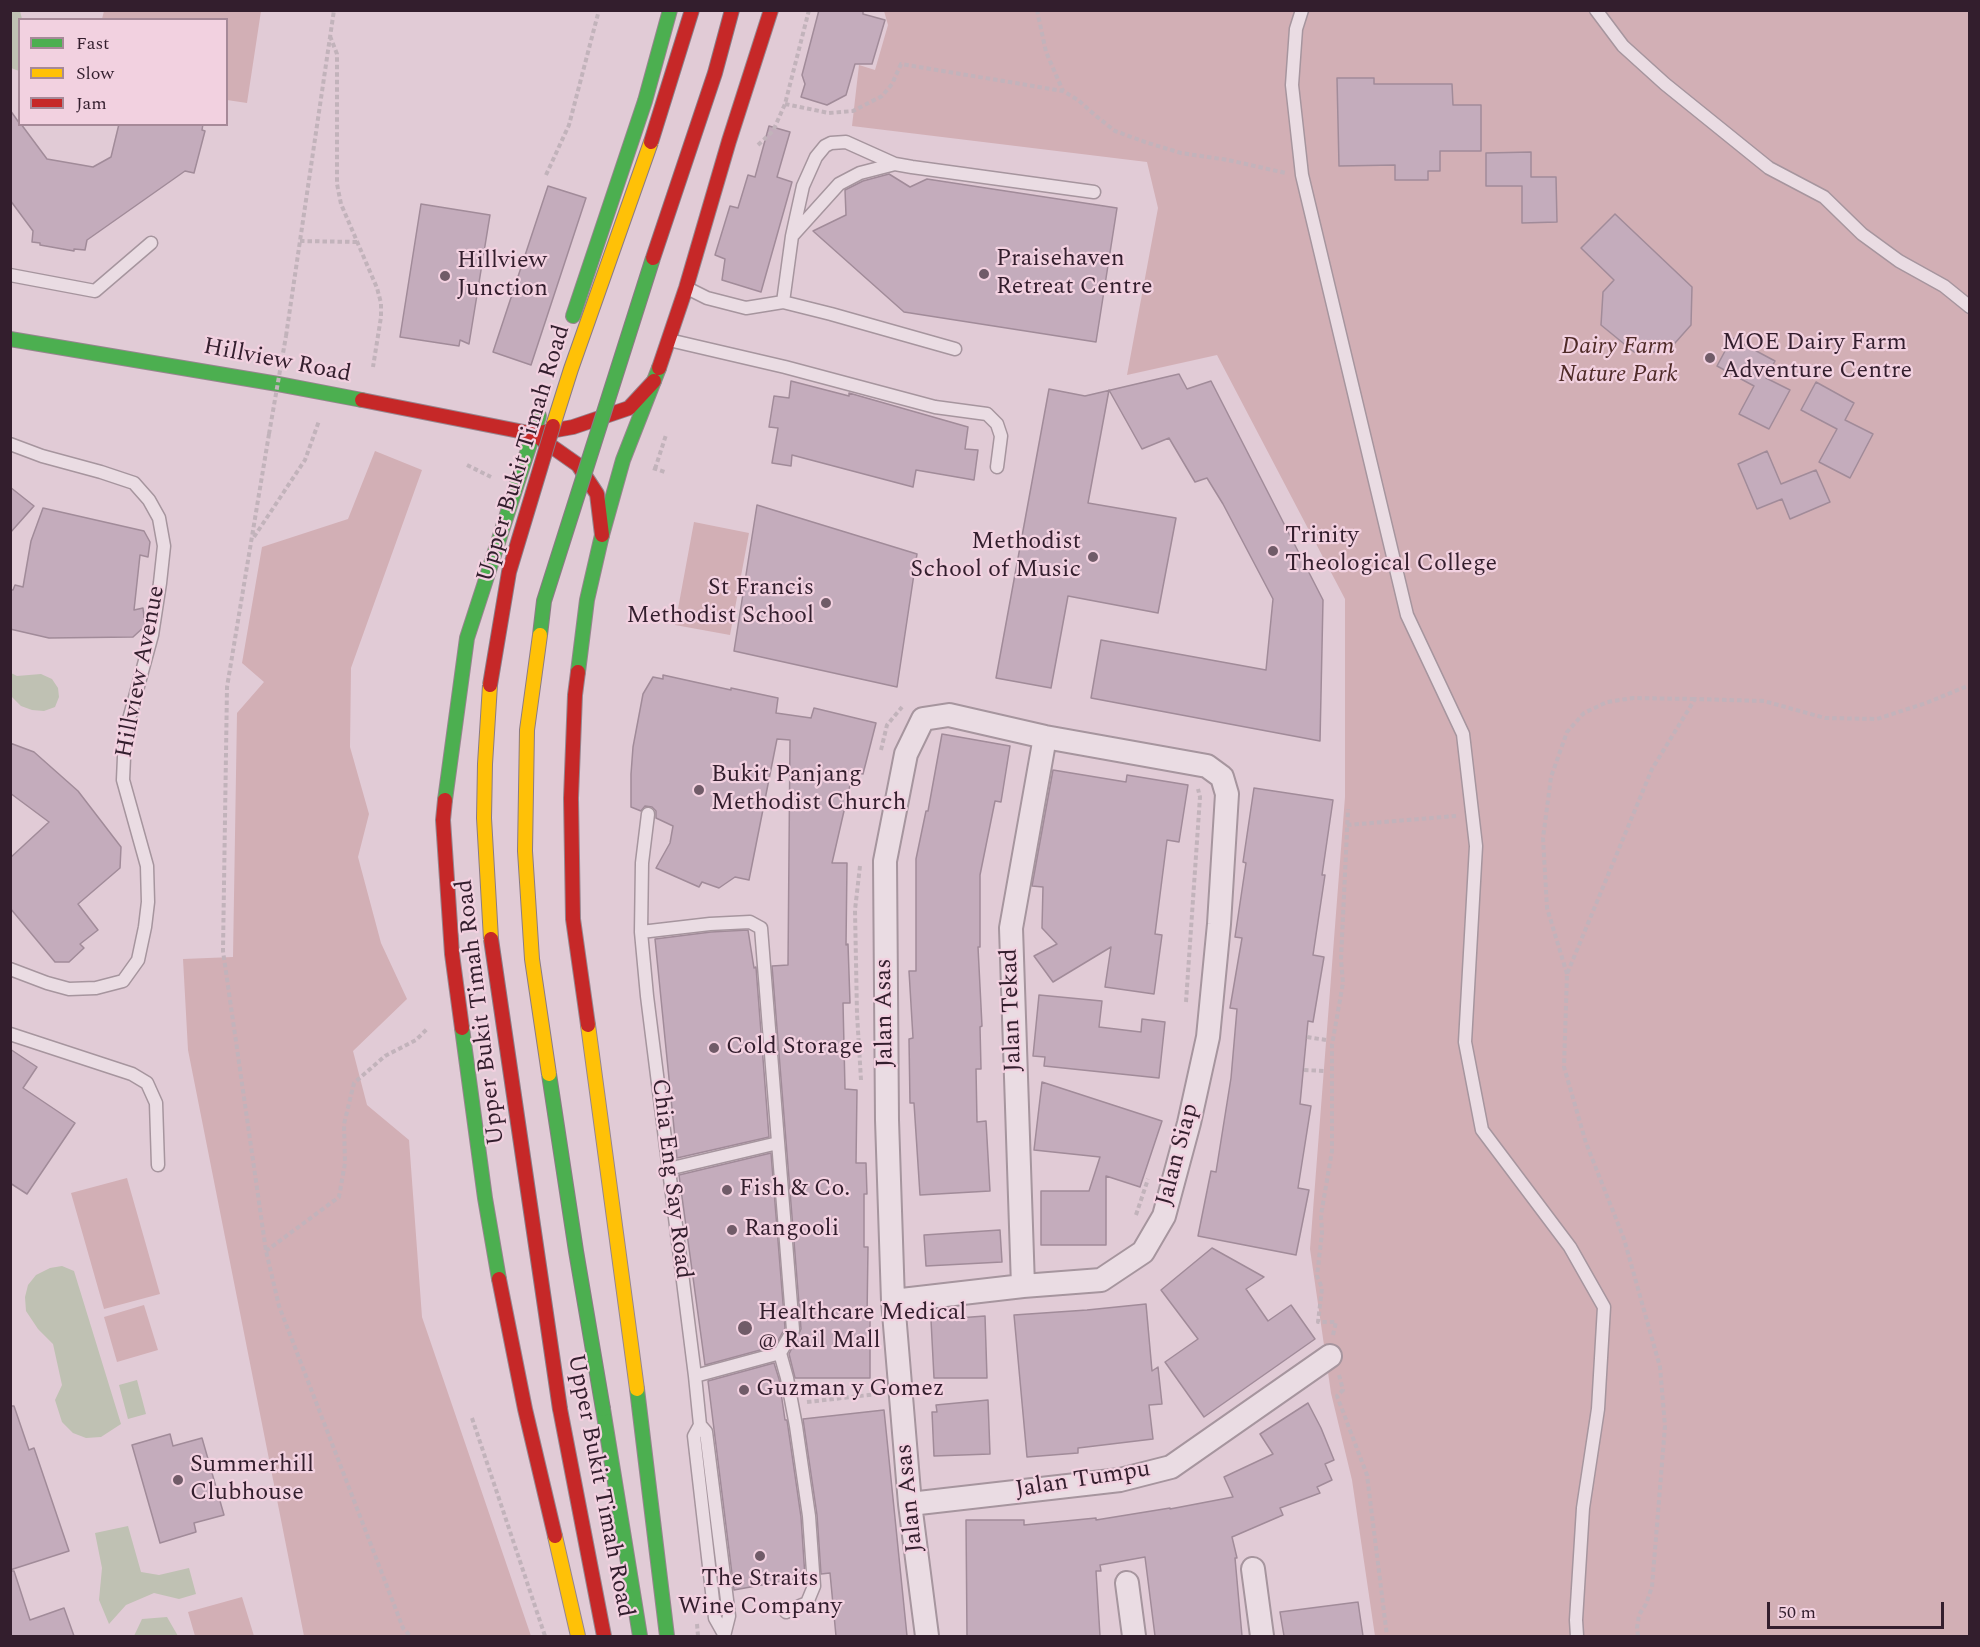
<!DOCTYPE html>
<style>
body{margin:0}
#map{position:relative;width:1980px;height:1647px;overflow:hidden;background:#e1cbd6;font-family:Spectral,serif}
canvas{display:block}
.frame{position:absolute;inset:0;border:12px solid #331e2d;pointer-events:none}
.legend{position:absolute;left:18px;top:18px;width:210px;height:108px;box-sizing:border-box;background:#f2d1e0;border:2px solid #a68998;margin:0;padding:8px 10px;list-style:none;font-size:18px;color:#331e2d}
.legend li{display:flex;align-items:center;gap:12px;height:30px}
.legend b{width:30px;border:2px solid #a68998}
.scale{position:absolute;left:1767px;top:1602px;width:177px;height:27px;box-sizing:border-box;border:3px solid #331e2d;border-top:0;padding-left:8px;font-size:18px;line-height:21px;white-space:nowrap;color:#331e2d;-webkit-text-stroke:4px #f2d1e0;paint-order:stroke}
</style>
<div id="map">
<canvas width="1980" height="1647"></canvas>
<div class="frame"></div>
<ul class="legend">
<li><b style="height:8px;background:#4caf50"></b>Fast</li>
<li><b style="height:8px;background:#ffc107"></b>Slow</li>
<li><b style="height:8px;background:#c62828"></b>Jam</li>
</ul>
<div class="scale">50 m</div>
</div>
<script>
const context = document.querySelector('canvas').getContext('2d');
context.lineJoin = 'round';
function fill(path, color) {
  context.fillStyle = color;
  context.fill(path, 'evenodd');
}
function shape(rows) {
  const path = new Path2D();
  for (const r of rows) {
    path.moveTo(r[0], r[1]);
    for (let i = 2; i < r.length; i += 2) path.lineTo(r[i], r[i + 1]);
  }
  return path;
}
function stroke(path, color, width, dash) {
  context.strokeStyle = color;
  context.lineWidth = width;
  context.lineCap = dash ? 'butt' : 'round';
  context.setLineDash(dash || []);
  context.stroke(path);
}
function drawText(font, color, halo, rows, align = 'center') {
  context.font = font + ' Spectral,serif';
  context.lineWidth = 4.5;
  context.setLineDash([]);
  context.textBaseline = 'middle';
  context.strokeStyle = halo;
  context.fillStyle = color;
  for (const [text, x, y, turn = 0] of rows) {
    context.save();
    context.translate(x, y);
    context.rotate((+turn || 0) * Math.PI / 180);
    context.textAlign = isNaN(turn) ? turn : align;
    if (halo) context.strokeText(text, 0, 0);
    context.fillText(text, 0, 0);
    context.restore();
  }
}
fill(shape([
 [104,11,261,11,247,103,227,100,226,20,102,19],
 [884,11,1969,11,1969,1636,1375,1636,1352,1480,1331,1393,1310,1249,1345,797,1345,599,1217,355,1127,375,1158,208,1147,162,852,126,859,65,875,70,888,25],
 [375,451,422,470,351,668,350,747,369,814,358,857,381,943,407,999,353,1051,367,1105,409,1140,422,1317,531,1636,304,1636,188,1050,183,959,233,957,237,713,264,682,242,663,262,547,348,519],
 [694,522,749,533,730,635,675,625],
 [127,1178,160,1294,104,1309,71,1193],
 [144,1305,158,1350,117,1362,104,1317],
 [242,1597,254,1636,195,1636,188,1612]
]), '#d2afb5');
fill(shape([
 [11,10,20,11,22,19,20,20,19,71,11,68],
 [11,673,17,676,41,674,52,679,58,688,59,697,55,707,44,711,32,710,21,706,11,696],
 [62,1266,74,1271,121,1424,101,1437,86,1438,73,1433,62,1422,55,1400,62,1385,53,1344,38,1329,26,1311,25,1297,28,1285,36,1275,50,1268],
 [137,1380,146,1414,128,1419,119,1385],
 [128,1526,141,1572,159,1575,189,1568,196,1594,179,1599,154,1593,126,1605,109,1624,99,1600,102,1568,95,1533],
 [167,1617,178,1636,134,1636,142,1619]
]), '#bfc1b3');
const building = shape([
 [819,10,863,10,863,14,885,20,872,64,855,64,846,95,827,105,801,97,805,84,802,75,819,10],
 [1337,78,1374,78,1374,84,1452,84,1453,105,1481,105,1481,151,1440,151,1440,171,1428,171,1428,180,1395,180,1395,165,1339,166,1337,78],
 [10,110,20,124,21,124,47,159,93,167,111,157,119,124,203,124,202,130,205,131,194,173,185,171,87,240,85,250,74,249,74,251,40,245,40,243,32,242,33,231,10,200,10,110],
 [769,126,790,132,777,177,792,182,761,292,722,280,725,259,715,255,730,206,738,208,748,175,755,177,769,126],
 [1531,152,1531,177,1556,177,1557,222,1522,223,1522,186,1486,186,1486,153,1531,152],
 [889,174,910,187,927,179,1117,208,1096,342,904,312,813,231,846,215,845,190,863,181,889,174],
 [548,186,586,198,531,365,493,352,548,186],
 [421,204,490,215,469,344,460,340,459,346,400,337,421,204],
 [1615,214,1692,287,1691,325,1667,352,1634,352,1601,325,1603,292,1614,280,1581,248,1615,214],
 [1732,338,1775,361,1766,378,1790,390,1769,429,1739,414,1754,386,1717,366,1732,338],
 [1179,374,1187,389,1211,381,1323,600,1320,741,1091,698,1101,640,1266,670,1273,599,1223,504,1207,478,1195,482,1169,438,1142,449,1109,390,1088,503,1176,518,1158,613,1068,596,1051,688,996,678,1049,389,1085,396,1179,374],
 [791,381,849,396,849,393,968,427,965,449,978,450,974,480,916,470,913,487,792,455,791,466,772,463,778,428,769,427,774,396,789,398,791,381],
 [1816,382,1854,403,1845,420,1873,434,1850,478,1819,462,1837,429,1801,410,1816,382],
 [1767,451,1781,484,1816,470,1830,502,1790,519,1782,499,1757,509,1738,464,1767,451],
 [10,487,34,506,10,533,10,487],
 [757,505,917,554,897,687,734,651,757,505],
 [43,508,144,531,150,542,148,557,140,555,134,610,143,608,145,626,133,637,49,638,10,629,10,590,13,590,15,585,23,587,31,541,43,508],
 [663,675,731,690,731,688,778,698,776,713,811,718,814,708,876,723,863,774,853,772,832,863,847,863,846,945,848,944,850,1003,843,1003,845,1089,857,1090,856,1163,866,1163,867,1194,864,1194,864,1247,868,1247,867,1318,870,1318,870,1378,795,1378,789,1354,801,1329,772,966,788,965,790,740,777,739,749,880,735,877,719,888,702,882,699,887,656,868,670,843,673,826,656,818,656,811,652,807,645,806,641,811,631,807,631,774,633,747,643,694,653,677,663,679,663,675],
 [942,734,1010,746,1001,802,995,801,980,875,980,947,978,947,982,1026,980,1027,981,1069,976,1069,977,1122,986,1121,990,1191,920,1195,914,1103,910,1103,909,1039,913,1038,909,971,916,971,916,859,926,811,928,811,942,734],
 [10,743,34,752,78,791,121,847,120,868,78,904,98,930,80,944,84,948,69,962,55,962,10,908,10,858,49,822,10,793,10,743],
 [1053,770,1126,782,1127,775,1188,785,1179,842,1167,840,1155,934,1162,935,1154,994,1105,987,1111,947,1053,982,1034,956,1057,944,1042,928,1043,887,1032,886,1053,770],
 [1254,788,1333,800,1322,875,1325,875,1313,955,1324,957,1313,1022,1308,1021,1300,1104,1311,1106,1298,1188,1309,1190,1296,1255,1198,1236,1211,1171,1216,1172,1231,1078,1237,1009,1230,1008,1242,938,1235,937,1246,863,1243,862,1254,788],
 [748,930,754,968,756,967,769,1137,677,1158,655,939,711,932,748,930],
 [1039,995,1102,1001,1099,1027,1141,1032,1142,1019,1165,1022,1159,1078,1044,1066,1045,1057,1033,1056,1039,995],
 [10,1049,37,1067,23,1088,75,1123,27,1194,10,1183,10,1049],
 [1042,1082,1162,1121,1140,1187,1106,1176,1106,1245,1041,1245,1041,1191,1089,1191,1100,1157,1034,1150,1042,1082],
 [771,1153,785,1328,775,1346,705,1365,679,1175,771,1153],
 [1000,1230,1002,1262,926,1266,924,1235,1000,1230],
 [1212,1248,1264,1277,1246,1289,1268,1321,1291,1305,1315,1339,1204,1417,1165,1362,1198,1339,1161,1290,1212,1248],
 [1146,1304,1152,1371,1158,1367,1162,1404,1149,1405,1153,1439,1078,1448,1078,1453,1027,1457,1014,1315,1087,1310,1146,1304],
 [985,1316,987,1378,934,1378,931,1320,985,1316],
 [774,1363,779,1379,785,1420,787,1420,788,1427,801,1517,805,1577,734,1590,708,1381,774,1363],
 [988,1400,990,1454,934,1456,932,1412,937,1412,936,1405,988,1400],
 [1308,1403,1321,1428,1334,1460,1325,1464,1332,1480,1317,1487,1320,1493,1280,1508,1283,1515,1232,1537,1237,1558,1235,1558,1242,1636,1155,1636,1145,1557,1100,1565,1101,1571,1096,1571,1100,1636,967,1636,966,1520,1024,1520,1024,1525,1096,1518,1096,1520,1170,1508,1170,1509,1233,1497,1224,1477,1273,1454,1260,1434,1308,1403],
 [10,1406,14,1406,29,1450,34,1448,69,1551,10,1570,10,1406],
 [884,1410,907,1636,836,1636,830,1573,821,1574,817,1515,803,1419,884,1410],
 [170,1434,173,1446,202,1438,224,1515,194,1523,196,1532,160,1543,132,1445,170,1434],
 [10,1571,14,1571,30,1620,64,1608,74,1636,10,1636,10,1571],
 [1358,1602,1363,1636,1284,1636,1280,1612,1358,1602]
]);
fill(building, '#c4acbc');
stroke(building, '#a18b99', 1.5);
const lane = shape([
 [1302,10,1296,29,1292,85,1302,175,1407,615,1463,734,1476,846,1465,1042,1482,1130,1570,1247,1604,1307,1598,1409,1583,1508,1576,1620,1577,1636],
 [1596,10,1623,46,1665,84,1769,168,1824,197,1862,234,1899,261,1944,286,1970,307],
 [793,235,839,184,860,173,895,164],
 [10,275,95,291,151,243],
 [687,288,707,298,746,308,783,302,831,314,955,349],
 [783,302,792,236,803,186,816,157,825,146,831,143,846,142,895,164,912,167,1094,192],
 [669,340,785,367,935,407,987,414,997,424,1001,436,997,467],
 [10,444,42,456,101,472,134,483,149,500,159,518,164,546,160,583,152,635,125,734,123,780,147,866,148,902,145,927,138,960,123,981,96,988,69,989,47,983,10,969],
 [648,814,642,863,641,932,647,996,695,1376,700,1425,694,1436,715,1618,724,1634],
 [641,932,710,924,750,922,761,928,793,1330,780,1353,695,1376],
 [10,1034,132,1074,147,1083,156,1103,158,1165],
 [668,1169,778,1143],
 [780,1353,787,1378,796,1426,809,1516,814,1586,807,1603,786,1612],
 [700,1425,706,1432,729,1616,724,1636]
]);
const street = shape([
 [1023,1286,1011,928,1045,737],
 [893,1301,1023,1286,1101,1280,1143,1252,1164,1216,1189,1123,1208,1037,1219,924,1227,794,1222,777,1207,766,1045,737,949,715,923,719,906,754,885,861,887,1120,893,1301,910,1504,927,1636],
 [910,1504,1120,1480,1171,1467,1330,1356],
 [1253,1569,1262,1636],
 [1127,1583,1134,1636]
]);
const fast = shape([
 [573,316,645,101,670,10],
 [10,339,278,384,362,400],
 [578,672,587,600,602,535,623,460,659,368],
 [445,800,467,638,539,416],
 [462,1028,485,1198,499,1279],
 [637,1389,667,1636],
 [603,1409,640,1636]
]);
const slow = shape([
 [588,1025,637,1389],
 [555,1536,578,1636]
]);
const jam = shape([
 [659,368,686,288,729,141,771,10],
 [362,400,534,434,573,427,629,408,654,381],
 [534,434,578,465,597,494,602,535],
 [578,672,575,695,571,798,573,919,588,1025],
 [445,800,443,820,452,954,462,1028],
 [499,1279,525,1409,555,1536],
 [560,1409,604,1636]
]);
stroke(lane, '#a6959e', 15);
stroke(street, '#a6959e', 26);
stroke(fast, '#96858e', 16);
stroke(slow, '#96858e', 16);
stroke(jam, '#96858e', 16);
stroke(shape([
 [1037,10,1046,52,1063,91],
 [330,36,337,54,337,184,341,204,377,288,381,303,381,317,373,367],
 [785,104,829,113,853,111,882,96,892,84,901,64,1063,91,1078,100,1096,116,1115,131,1145,142,1181,153,1228,160,1286,173],
 [758,145,773,131,785,104,809,10],
 [546,175,569,125,599,10],
 [300,241,358,242],
 [286,336,334,10],
 [269,434,227,687,223,951,266,1251,279,1306,403,1628,410,1636],
 [467,465,491,477],
 [653,468,665,472],
 [655,469,666,435],
 [254,537,305,460,319,421],
 [881,750,887,725,902,707],
 [1347,825,1456,816],
 [860,866,855,910,857,1014,861,1080],
 [1567,974,1547,908,1543,838,1551,777,1567,732,1584,713,1607,702,1633,698,1695,699],
 [1186,1002,1200,797,1198,789],
 [1307,1037,1326,1040],
 [1304,1070,1324,1071],
 [1136,1215,1148,1179],
 [266,1251,339,1197,345,1163,344,1124,354,1083,385,1056,416,1040,427,1029],
 [1333,1335,1336,1322,1318,1322,1322,1288,1317,1276,1322,1233,1321,1215,1332,1151,1332,1045,1343,983,1341,960,1348,809],
 [1339,1375,1343,1390,1337,1396,1367,1475,1387,1636],
 [807,1402,878,1394],
 [472,1418,545,1636],
 [697,1624,698,1636],
 [1638,1636,1637,1628,1639,1615,1646,1604,1652,1587,1665,1426,1660,1367,1624,1239,1586,1143,1564,1067,1567,974,1652,769,1695,699,1764,701,1825,718,1877,719,1926,703,1970,685]
]), '#c2b3bb', 4, [4.5, 3]);
stroke(lane, '#eadce3', 12);
stroke(street, '#eadce3', 22);
stroke(fast, '#4caf50', 14);
stroke(slow, '#ffc107', 14);
stroke(jam, '#c62828', 14);
const fastBridge = shape([
 [540,635,544,601,653,258],
 [549,1074,576,1251,603,1409]
]);
const slowBridge = shape([
 [553,426,571,369,651,142],
 [540,635,527,730,525,851,532,959,549,1074],
 [490,685,485,764,484,818,491,939]
]);
const jamBridge = shape([
 [651,142,692,10],
 [653,258,715,73,732,10],
 [490,685,509,572,553,426],
 [491,939,560,1409]
]);
stroke(fastBridge, '#8b7b85', 16, []);
stroke(slowBridge, '#8b7b85', 16, []);
stroke(jamBridge, '#8b7b85', 16, []);
stroke(shape([
 [269,434,286,336]
]), '#c2b3bb', 4, [4.5, 3]);
stroke(fastBridge, '#4caf50', 14);
stroke(slowBridge, '#ffc107', 14);
stroke(jamBridge, '#c62828', 14);
for (const [x, y, r, color] of [
 [984,274,6,"#705b68"],
 [445,276,6,"#705b68"],
 [1710,358,6,"#705b68"],
 [1273,551,6,"#705b68"],
 [1093,557,6,"#705b68"],
 [826,603,6,"#705b68"],
 [699,790,6,"#705b68"],
 [714,1048,6,"#705b68"],
 [727,1190,6,"#705b68"],
 [732,1230,6,"#705b68"],
 [745,1328,8,"#705b68"],
 [744,1390,6,"#705b68"],
 [178,1480,6,"#705b68"],
 [760,1556,6,"#705b68"]
]) {
  const dot = new Path2D();
  dot.arc(x, y, r, 0, 2 * Math.PI);
  context.fillStyle = color;
  context.fill(dot);
  stroke(dot, '#f2d1e0', 2);
}
drawText('24px', '#331e2d', '#f2d1e0', [
 ["Praisehaven",996,260],
 ["Retreat Centre",996,288],
 ["Hillview",457,262],
 ["Junction",457,290],
 ["MOE Dairy Farm",1722,344],
 ["Adventure Centre",1722,372],
 ["Trinity",1285,537],
 ["Theological College",1285,565],
 ["Methodist",1081,543,"right"],
 ["School of Music",1081,571,"right"],
 ["St Francis",814,589,"right"],
 ["Methodist School",814,617,"right"],
 ["Bukit Panjang",711,776],
 ["Methodist Church",711,804],
 ["Cold Storage",726,1048],
 ["Fish & Co.",739,1190],
 ["Rangooli",744,1230],
 ["Healthcare Medical",758,1314],
 ["@ Rail Mall",758,1342],
 ["Guzman y Gomez",756,1390],
 ["Summerhill",190,1466],
 ["Clubhouse",190,1494],
 ["The Straits",760,1580,"center"],
 ["Wine Company",760,1608,"center"]
], 'left');
drawText('italic 24px', '#4e2a27', '#f2d1e0', [
 ["Dairy Farm",1618,348],
 ["Nature Park",1618,376]
]);
drawText('24px', '#331e2d', '#f2d1e0', [
 ["Hillview Road",277,362,11],
 ["Upper Bukit Timah Road",525,454,-73],
 ["Hillview Avenue",142,672,-79],
 ["Jalan Tekad",1013,1010,-92],
 ["Upper Bukit Timah Road",482,1012,-97],
 ["Jalan Asas",886,1013,-91],
 ["Jalan Siap",1179,1155,-75],
 ["Chia Eng Say Road",670,1179,83],
 ["Jalan Tumpu",1083,1481,-9],
 ["Upper Bukit Timah Road",599,1486,79],
 ["Jalan Asas",911,1498,-96]
]);
</script>
